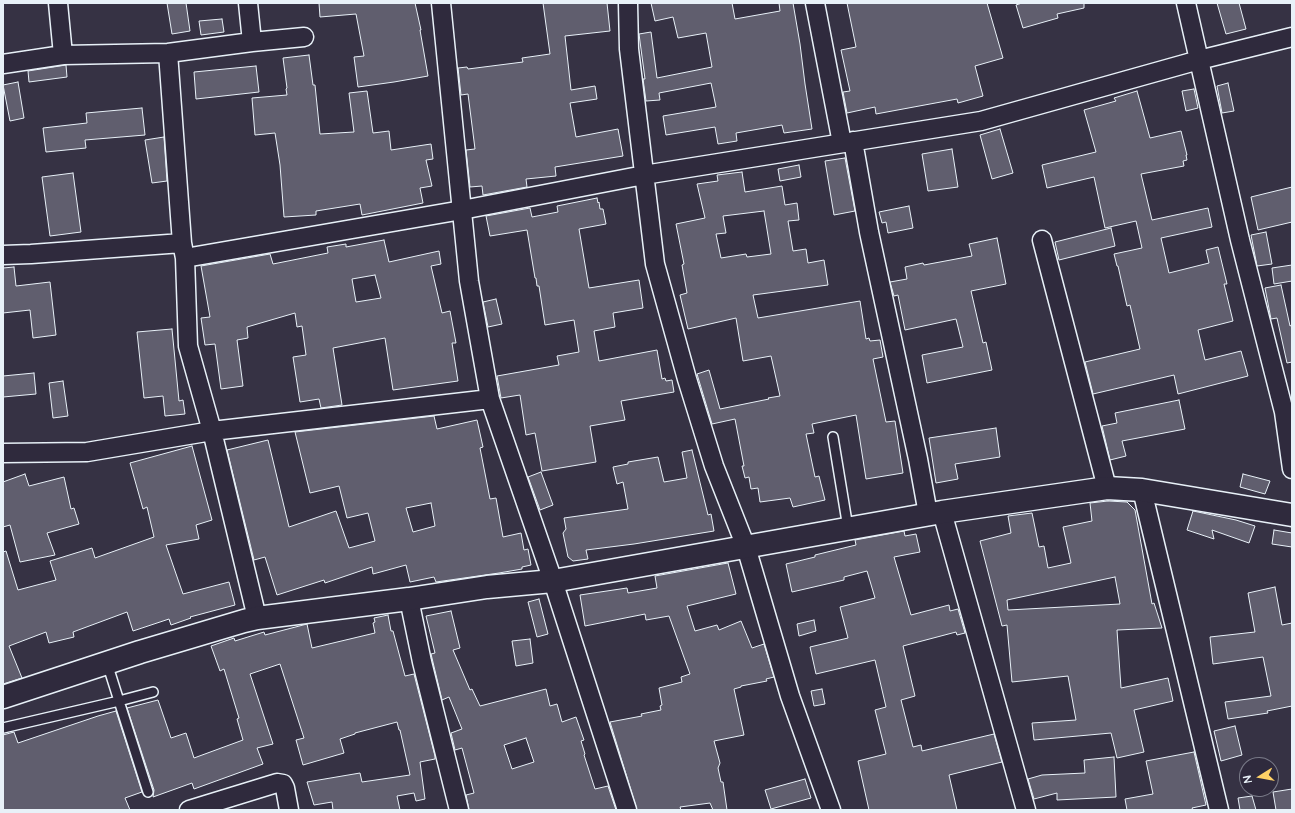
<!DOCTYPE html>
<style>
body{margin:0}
#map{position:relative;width:1295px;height:813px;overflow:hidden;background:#363244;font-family:"Architects Daughter",sans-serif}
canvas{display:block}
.frame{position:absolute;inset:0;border:4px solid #e8f1f8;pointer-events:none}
.north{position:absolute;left:1239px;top:757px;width:40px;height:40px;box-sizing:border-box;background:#2f2a3d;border:1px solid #797a88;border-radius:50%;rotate:259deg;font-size:11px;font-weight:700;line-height:16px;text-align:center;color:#e8f1f8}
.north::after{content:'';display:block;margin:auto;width:14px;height:18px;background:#ffd166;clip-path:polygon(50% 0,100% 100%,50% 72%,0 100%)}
</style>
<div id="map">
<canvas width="1295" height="813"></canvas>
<div class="frame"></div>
<div class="north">N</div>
</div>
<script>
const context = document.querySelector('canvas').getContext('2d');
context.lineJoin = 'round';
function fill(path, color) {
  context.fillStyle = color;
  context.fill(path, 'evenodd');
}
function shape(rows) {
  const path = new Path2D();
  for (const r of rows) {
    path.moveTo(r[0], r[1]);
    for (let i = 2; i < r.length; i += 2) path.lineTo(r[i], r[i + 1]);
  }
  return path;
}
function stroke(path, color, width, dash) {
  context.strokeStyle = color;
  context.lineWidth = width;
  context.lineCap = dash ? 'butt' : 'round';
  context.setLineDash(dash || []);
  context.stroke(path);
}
const building = shape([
 [167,3,186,3,190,31,172,34,167,3],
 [319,3,415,3,421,30,420,30,428,76,394,82,358,87,354,57,364,56,356,14,320,17,319,3],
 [543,3,607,3,610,31,565,36,571,90,595,86,597,99,570,103,576,137,618,129,623,156,555,167,556,176,526,179,527,187,483,195,482,186,470,187,466,150,475,149,468,94,461,95,458,68,467,67,468,69,523,62,522,58,550,54,543,3],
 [651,3,732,3,735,19,780,11,779,3,793,3,800,44,805,84,812,129,784,133,782,125,736,133,737,141,718,144,715,127,666,135,663,116,716,107,711,83,659,93,660,100,646,101,643,79,645,79,639,34,651,32,657,78,712,67,706,33,678,38,673,17,655,21,651,3],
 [847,3,987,3,1003,58,975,66,983,96,958,103,957,99,876,114,875,107,847,113,843,92,850,91,841,50,856,47,847,3],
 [1022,3,1084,3,1084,8,1057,14,1058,18,1023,28,1016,5,1022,3],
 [1217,3,1239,3,1246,29,1226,34,1217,3],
 [222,19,224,32,201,35,199,21,222,19],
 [309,55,313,85,315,85,320,134,354,132,349,93,367,91,373,133,389,131,391,150,431,144,433,159,426,160,432,186,420,188,423,203,362,215,360,204,316,211,316,215,284,217,280,165,275,133,255,135,252,98,287,95,286,89,287,88,283,58,309,55],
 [66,65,67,77,29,82,28,71,66,65],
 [256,66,259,92,196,99,194,72,256,66],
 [18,82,24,118,10,121,3,85,18,82],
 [1228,83,1234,111,1222,113,1217,86,1228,83],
 [1194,89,1198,108,1186,111,1182,91,1194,89],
 [1137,91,1150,138,1181,131,1187,155,1186,155,1187,160,1183,161,1184,166,1141,174,1152,220,1208,208,1212,227,1161,238,1169,273,1209,263,1206,250,1218,247,1227,284,1224,284,1233,321,1198,330,1205,360,1241,351,1248,376,1178,394,1174,375,1093,394,1085,362,1140,349,1130,305,1127,306,1118,266,1117,266,1114,254,1142,248,1136,221,1105,228,1094,177,1047,188,1042,165,1096,152,1084,110,1116,101,1114,98,1137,91],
 [142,108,145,135,85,140,86,148,46,152,43,128,87,123,86,113,142,108],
 [1000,129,1013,173,992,179,980,135,1000,129],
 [164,137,167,181,152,183,145,140,164,137],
 [952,149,958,187,928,191,922,154,952,149],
 [845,158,855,211,834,215,825,161,845,158],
 [799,165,801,177,780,181,778,169,799,165],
 [742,172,745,192,782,186,785,205,797,203,799,220,788,221,793,251,806,249,808,263,824,260,828,285,753,295,758,318,860,301,866,339,869,338,870,341,880,340,883,357,873,359,886,422,895,421,903,473,866,479,856,415,812,424,814,433,806,434,815,477,819,476,825,500,793,507,790,498,760,502,758,488,751,489,749,477,745,478,742,466,744,466,735,419,712,424,697,374,709,370,720,409,769,399,768,398,780,396,771,356,743,361,736,318,688,329,680,295,687,293,682,265,684,264,676,224,705,218,697,184,718,181,717,175,742,172],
 [764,211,771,254,747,257,746,254,721,258,716,234,726,233,723,216,764,211],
 [73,173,81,232,50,236,42,177,73,173],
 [1292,187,1292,222,1258,230,1251,197,1292,187],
 [597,198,598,203,599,202,600,209,603,209,606,224,579,229,589,288,639,280,643,308,613,313,615,327,594,331,599,361,657,350,662,379,665,378,666,381,672,380,674,392,621,401,625,420,590,426,596,462,542,471,535,433,526,435,520,395,501,398,497,376,559,365,557,356,579,352,574,320,545,325,539,286,537,286,536,278,535,278,527,230,490,236,486,216,530,208,532,217,558,212,557,206,597,198],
 [909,206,913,228,888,233,886,222,882,223,879,212,909,206],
 [1111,228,1115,246,1059,260,1055,242,1111,228],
 [1266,232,1272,264,1257,266,1251,235,1266,232],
 [997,238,1006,284,971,291,983,343,986,342,992,370,927,383,922,355,963,347,956,319,905,330,898,295,894,296,890,282,907,279,905,267,923,263,924,265,972,256,969,244,997,238],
 [384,240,389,262,439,251,441,264,431,266,442,313,450,311,456,343,452,343,458,381,393,390,385,338,333,348,342,405,321,408,319,399,300,402,293,357,306,355,302,326,297,327,295,313,247,327,248,338,237,340,243,386,221,389,215,344,205,345,201,318,210,317,201,266,270,254,273,264,328,253,327,247,346,244,346,247,384,240],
 [375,275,381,298,356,302,352,279,375,275],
 [1292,265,1292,281,1274,284,1272,268,1292,265],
 [14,267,16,286,50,282,56,335,33,338,30,310,3,313,3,268,14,267],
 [1281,285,1290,326,1292,325,1292,362,1287,363,1277,318,1271,319,1265,288,1281,285],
 [496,299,502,324,488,327,483,302,496,299],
 [172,329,179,401,183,400,185,414,165,416,163,396,144,398,137,332,172,329],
 [34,373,36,394,3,397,3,376,34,373],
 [63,381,68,416,53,418,49,383,63,381],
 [1179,400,1185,429,1122,441,1126,456,1110,460,1102,426,1117,423,1115,413,1179,400],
 [434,416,437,429,477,420,483,447,480,448,490,499,496,498,503,537,521,533,524,550,528,549,531,565,522,567,522,569,499,573,436,582,434,577,410,582,406,565,373,574,372,567,325,583,324,580,277,595,265,557,254,560,227,450,268,440,289,527,336,511,349,548,375,541,368,513,347,518,339,486,310,493,295,432,434,416],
 [431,503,435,526,413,532,406,508,431,503],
 [996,428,1000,457,955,464,958,479,936,483,929,438,996,428],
 [192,446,212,520,196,525,199,539,166,545,183,594,229,582,235,605,190,617,191,618,171,625,169,619,133,631,127,612,73,632,74,637,49,643,46,632,9,646,22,678,3,684,3,552,6,551,18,590,56,580,50,561,92,548,95,558,154,537,147,507,143,509,130,463,192,446],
 [692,450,708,515,711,514,714,531,634,544,586,550,588,559,573,561,568,557,563,533,566,529,564,518,628,509,623,482,617,484,613,467,628,464,628,462,658,457,664,482,687,478,682,452,692,450],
 [541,472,553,505,540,510,528,477,541,472],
 [25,474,29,486,64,477,71,509,74,508,79,524,47,533,55,555,20,562,10,525,3,527,3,482,25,474],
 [1243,474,1270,481,1265,494,1240,487,1243,474],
 [1108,501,1127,502,1135,510,1152,604,1154,603,1162,628,1117,630,1121,688,1168,678,1173,701,1134,710,1144,752,1117,758,1111,733,1034,740,1032,723,1076,720,1068,676,1012,682,1007,625,1002,626,980,541,1011,533,1008,516,1032,513,1039,547,1044,546,1048,568,1071,563,1063,527,1092,521,1090,503,1108,501],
 [1115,577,1120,604,1008,610,1007,600,1115,577],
 [1193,511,1236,520,1255,526,1249,543,1212,530,1214,539,1187,530,1193,511],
 [1274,530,1292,533,1292,547,1272,544,1274,530],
 [904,531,905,536,916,534,920,552,894,557,911,615,949,605,950,611,958,609,965,633,957,635,956,632,903,646,915,696,901,700,913,747,921,745,922,751,994,734,1002,762,949,775,957,810,869,810,858,761,886,754,875,710,886,707,875,660,816,674,810,647,848,638,840,607,875,598,867,571,844,577,844,580,792,592,786,564,815,557,815,555,856,545,855,540,904,531],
 [728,563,736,594,687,606,695,631,717,625,719,630,741,621,752,648,764,644,774,677,766,679,767,681,741,686,741,687,734,689,744,735,714,741,720,763,718,768,721,782,723,782,727,810,713,810,710,803,680,807,681,810,637,810,610,722,642,716,641,714,661,710,660,706,662,705,659,688,682,682,681,677,690,674,669,616,646,620,645,614,585,626,580,595,627,588,628,593,657,588,655,576,728,563],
 [1275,587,1282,625,1292,623,1292,706,1267,711,1268,713,1228,719,1225,702,1271,696,1263,657,1213,664,1210,637,1255,632,1248,593,1275,587],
 [539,599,548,634,537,637,528,602,539,599],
 [451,611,460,648,453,650,470,690,472,689,480,706,546,689,550,706,557,704,562,722,576,717,584,740,581,741,585,754,584,755,595,789,608,786,616,810,469,810,466,795,474,793,462,748,455,750,451,733,462,729,449,697,442,700,431,654,435,653,426,616,451,611],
 [526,738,534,762,512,769,504,745,526,738],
 [388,615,391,631,393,631,405,676,414,674,435,756,435,759,420,762,425,799,416,801,414,793,397,796,400,810,333,810,332,802,314,805,307,782,360,773,362,782,410,775,400,730,399,730,397,722,355,733,355,734,340,739,344,753,303,765,296,740,304,738,280,664,250,674,273,744,257,748,263,764,194,789,192,783,153,797,154,790,127,708,158,700,171,738,186,733,194,758,243,740,237,719,239,718,224,669,220,671,211,646,234,638,235,641,264,632,265,635,307,624,312,648,375,633,373,623,375,622,374,618,388,615],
 [814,620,816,631,799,636,797,624,814,620],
 [530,639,533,663,516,666,512,641,530,639],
 [822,689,825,704,814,706,811,691,822,689],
 [116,711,142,792,125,798,130,810,3,810,3,735,14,732,18,743,98,716,116,711],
 [1235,726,1242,755,1221,761,1214,731,1235,726],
 [1194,752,1206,805,1192,808,1193,810,1127,810,1125,799,1153,794,1146,761,1194,752],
 [1114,757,1116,797,1057,800,1057,793,1034,799,1028,779,1042,775,1085,773,1084,760,1114,757],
 [805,779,811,798,771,809,765,790,805,779],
 [1292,789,1292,810,1276,810,1273,792,1292,789],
 [1252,796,1256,810,1240,810,1238,798,1252,796]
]);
fill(building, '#605e6e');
stroke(building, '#e8f1f8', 1);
const lane = shape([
 [833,437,848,528],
 [3,728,119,701,107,663],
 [148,792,119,701,153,692]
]);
const street = shape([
 [58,3,63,55],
 [248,3,252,42],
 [441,3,469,281,490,399,553,581,627,810],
 [628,3,629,49,655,264,687,379,714,466,746,547,790,696,831,810],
 [815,3,842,143],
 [1186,3,1240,240,1284,412,1292,469],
 [168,53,182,243,185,258,188,346,212,431,257,618],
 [3,64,63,55,168,53,252,42,304,37],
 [853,141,869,232,918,459,928,514],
 [1042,240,1107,488],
 [3,255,31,254,182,243],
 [185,258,462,210,644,175,981,121,1199,60,1292,37],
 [3,453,87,452,212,431,490,399],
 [1142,490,1219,810],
 [942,512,1026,810],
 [409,599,422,662,459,810],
 [189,810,277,783,283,784,285,788,289,810]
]);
const secondary = shape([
 [3,697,140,652,244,621,257,618,409,599,487,587,553,581,942,512,1059,495,1107,488,1142,490,1292,515]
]);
stroke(lane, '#e8f1f8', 12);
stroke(street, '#e8f1f8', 21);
stroke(secondary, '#e8f1f8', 25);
stroke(lane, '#2f2a3d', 9);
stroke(street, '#2f2a3d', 18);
stroke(secondary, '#2f2a3d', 22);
</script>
